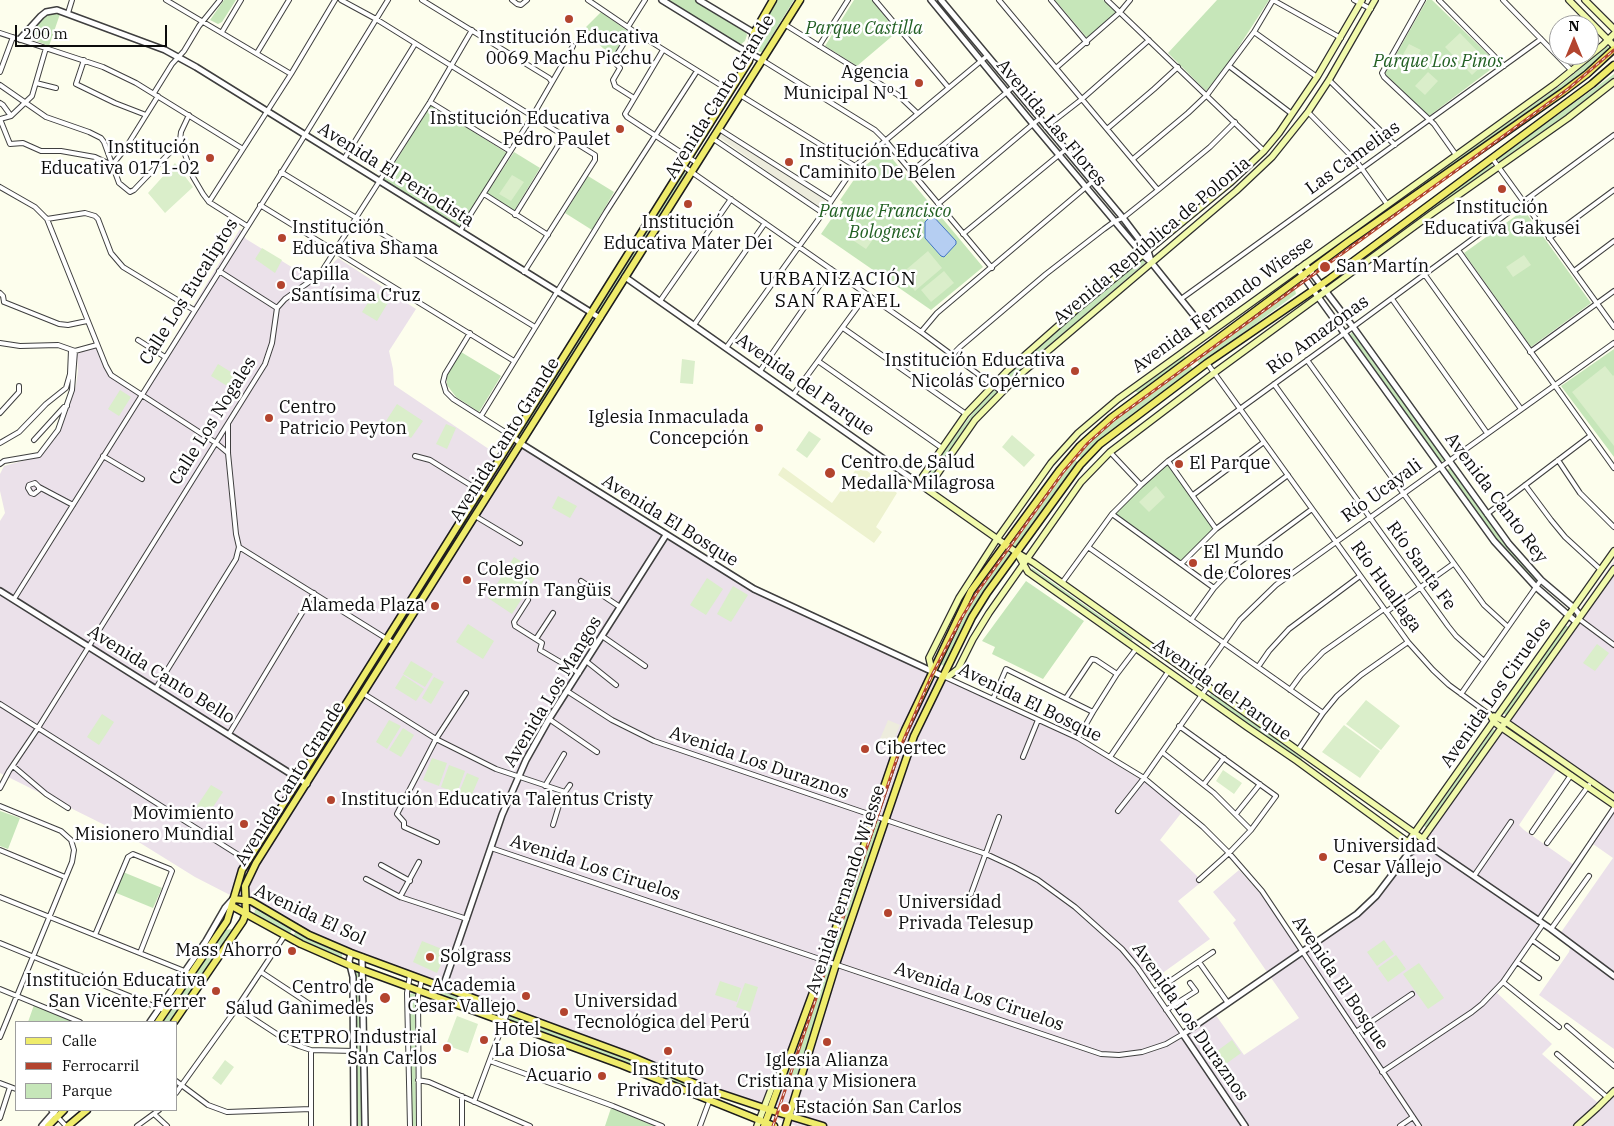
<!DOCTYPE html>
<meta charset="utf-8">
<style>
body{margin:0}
#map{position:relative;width:1614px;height:1126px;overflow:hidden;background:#fdfeed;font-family:"IBM Plex Serif",serif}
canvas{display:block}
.legend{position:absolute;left:15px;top:1021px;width:162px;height:90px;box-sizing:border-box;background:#fff;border:1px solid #9e9e9e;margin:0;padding:6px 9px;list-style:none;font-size:15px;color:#0c0c0c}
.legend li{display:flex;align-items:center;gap:10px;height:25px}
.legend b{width:25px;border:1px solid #9e9e9e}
.north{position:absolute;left:1549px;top:15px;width:50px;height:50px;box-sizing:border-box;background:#fff;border:1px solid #9e9e9e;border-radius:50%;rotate:0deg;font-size:14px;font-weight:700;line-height:20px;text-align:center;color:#0c0c0c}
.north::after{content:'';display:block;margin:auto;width:18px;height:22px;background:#b3442e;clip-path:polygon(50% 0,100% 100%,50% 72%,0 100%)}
.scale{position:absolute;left:15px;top:25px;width:152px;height:22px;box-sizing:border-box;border:2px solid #0c0c0c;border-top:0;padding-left:6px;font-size:15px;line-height:18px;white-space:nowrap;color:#0c0c0c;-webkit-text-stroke:4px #fff;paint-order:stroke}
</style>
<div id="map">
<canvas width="1614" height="1126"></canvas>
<ul class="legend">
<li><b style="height:6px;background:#efec6b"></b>Calle</li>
<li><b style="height:6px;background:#b3442e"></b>Ferrocarril</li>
<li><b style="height:14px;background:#c6e6b9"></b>Parque</li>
</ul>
<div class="north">N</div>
<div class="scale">200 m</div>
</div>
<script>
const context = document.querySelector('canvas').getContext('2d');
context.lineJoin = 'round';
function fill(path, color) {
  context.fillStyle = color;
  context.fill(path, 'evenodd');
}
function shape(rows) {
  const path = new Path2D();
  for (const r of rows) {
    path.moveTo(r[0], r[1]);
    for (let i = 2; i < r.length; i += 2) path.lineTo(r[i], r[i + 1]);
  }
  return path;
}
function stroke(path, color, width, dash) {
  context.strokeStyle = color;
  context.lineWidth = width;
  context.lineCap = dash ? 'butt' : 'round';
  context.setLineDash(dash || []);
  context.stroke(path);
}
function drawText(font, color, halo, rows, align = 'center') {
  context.font = font + ' "IBM Plex Serif",serif';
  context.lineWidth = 5;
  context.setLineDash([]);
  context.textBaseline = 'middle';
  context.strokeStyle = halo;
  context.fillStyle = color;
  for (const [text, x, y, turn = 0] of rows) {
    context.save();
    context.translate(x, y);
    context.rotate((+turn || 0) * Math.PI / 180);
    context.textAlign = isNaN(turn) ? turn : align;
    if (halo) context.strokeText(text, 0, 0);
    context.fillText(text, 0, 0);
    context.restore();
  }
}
fill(shape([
 [240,229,246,239,316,282,338,258,416,309,389,351,393,369,394,385,505,460,522,447,746,588,1076,740,1145,782,1182,812,1160,840,1198,877,1199,884,1178,901,1210,939,1150,982,1186,1034,1215,1014,1244,1055,1299,1018,1233,923,1236,920,1213,892,1239,870,1261,894,1303,954,1368,906,1387,887,1411,857,1416,841,1614,561,1614,809,1557,769,1519,825,1524,830,1574,865,1538,918,1544,928,1497,993,1552,1044,1542,1054,1598,1103,1614,1086,1614,1126,796,1126,575,1041,337,952,269,919,232,896,195,877,137,841,0,773,0,521,5,513,0,491,0,474,4,466,41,456,60,431,67,413,76,385,78,371,77,354,100,345,110,369,118,378,141,392],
 [1614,812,1614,1049,1539,995,1569,952,1570,948,1557,938,1613,858,1593,844]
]), '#ebe1ea');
fill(shape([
 [859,465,897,493,876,527,882,532,874,543,778,475,783,467,832,503]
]), '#edf2cf');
fill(shape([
 [224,0,236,0,222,22,218,24,210,20],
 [666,0,696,0,745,30,747,35,745,41,740,45,737,44],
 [776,0,794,0,762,52,760,52,758,51,755,35],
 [854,0,872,0,897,32,857,66,825,46],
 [1055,0,1103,0,1117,13,1088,39],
 [1217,0,1269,0,1225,68,1206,91,1168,53],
 [1427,0,1432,0,1498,64,1429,116,1385,74],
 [601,12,629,32,613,57,594,40,586,27],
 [53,13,60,14,49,46,26,37,46,15],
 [1607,45,1610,49,1574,80,1462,160,1441,173,1424,186,1423,183,1561,85],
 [1614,74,1614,79,1584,104,1501,164,1497,159],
 [431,105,507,153,460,227,384,180],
 [885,150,983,267,931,310,821,234,843,202,840,200,862,168],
 [514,152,540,168,514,211,487,193],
 [1490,163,1495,168,1330,287,1328,284,1396,235],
 [684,169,687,172,599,312,596,310],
 [588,176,614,192,592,230,565,213],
 [1524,210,1591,303,1531,347,1464,253],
 [1142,257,1144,259,1145,263,1003,385,999,383,1008,370],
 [1291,289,1295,290,1296,294,1200,365,1196,359],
 [591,318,594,321,520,440,517,439,516,436],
 [1352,332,1444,458,1444,461,1439,462,1349,336],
 [1614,349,1614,457,1561,386],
 [461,352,501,376,479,412,456,397,447,385,447,374],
 [1183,354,1187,360,1140,394,1135,391,1135,389],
 [1189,364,1194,370,1099,441,1082,458,1076,456,1077,453,1112,420],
 [992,388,994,388,998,393,929,484,923,482,923,480,945,449],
 [1074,458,1078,463,1018,547,1016,548,1010,545,1009,542,1072,459],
 [1168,461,1216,529,1181,564,1112,514],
 [1450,468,1506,544,1537,578,1537,581,1535,583,1505,553,1448,472,1447,470],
 [479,497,482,500,397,635,394,633],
 [1007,548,1012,552,1013,554,968,619,944,666,940,664,974,591],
 [1032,568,1133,639,1131,641,1030,571],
 [1026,581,1084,621,1043,679,992,654,995,647,982,641],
 [1565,625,1570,628,1508,716,1503,713],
 [385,646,389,648,307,777,305,776],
 [1211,693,1302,758,1301,761,1209,697],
 [1493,729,1497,732,1428,829,1424,826],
 [0,811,20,818,8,849,0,846],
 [876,820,881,823,835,957,834,958,829,955],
 [123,872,162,888,153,908,114,892],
 [257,909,292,928,291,932,288,935,254,914,255,910],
 [232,929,234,930,199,984,191,978,224,930],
 [296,930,342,952,342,959,293,937],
 [828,964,832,965,832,967,793,1087,784,1085],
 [359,971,361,973,363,1126,357,1126,353,974,355,972],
 [189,979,198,985,171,1022,159,1022],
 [436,988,501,1012,500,1016,497,1016,436,994],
 [414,993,415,994,416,1126,412,1126,411,1086,409,994],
 [34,1005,74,1022,28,1022],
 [510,1015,638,1061,705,1090,705,1096,510,1021,508,1019],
 [611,1108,655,1126,605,1126]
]), '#c6e6b9');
fill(shape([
 [1460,33,1487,61,1472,75,1445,47],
 [1409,44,1421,50,1409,72,1397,65],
 [1428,72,1438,81,1425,95,1415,86],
 [175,163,193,187,165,213,148,193],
 [512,175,524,182,511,201,499,194],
 [855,226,874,238,866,249,848,237],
 [262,248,282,260,275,273,255,259],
 [928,251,942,268,915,291,901,274],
 [1524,255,1531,265,1513,277,1506,267],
 [944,271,954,283,931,302,921,290],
 [375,292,389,301,377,321,362,312],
 [682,359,695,361,693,384,680,383],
 [218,364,239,377,232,389,211,376],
 [1605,366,1613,376,1614,375,1614,446,1572,392],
 [120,390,131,397,119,416,108,409],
 [397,404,423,421,411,438,386,421],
 [446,424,456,428,447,449,436,444],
 [809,431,821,439,807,458,796,450],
 [1012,435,1035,455,1024,467,1002,447],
 [1156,486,1165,497,1149,512,1139,502],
 [558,496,577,506,570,518,552,508],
 [514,557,539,572,512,614,488,598],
 [707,578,723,589,706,615,690,605],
 [733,586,748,595,731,622,717,614],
 [468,624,494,641,483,659,456,642],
 [1597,644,1609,653,1595,671,1583,663],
 [411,661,433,674,425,687,403,674],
 [403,675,424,689,416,701,395,688],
 [434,677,444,682,431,704,422,698],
 [1366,700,1400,726,1381,750,1346,724],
 [102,714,114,722,99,745,87,737],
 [389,720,401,726,387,749,376,742],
 [1344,725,1380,751,1360,778,1322,752],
 [403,728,414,735,401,757,389,750],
 [432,758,447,763,439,786,423,780],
 [449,765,465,771,457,793,441,787],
 [1223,770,1242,783,1234,794,1216,781],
 [467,773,479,778,470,799,458,795],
 [211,785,223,792,207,816,195,809],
 [1384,940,1394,954,1377,966,1367,952],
 [422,941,447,951,437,973,413,962],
 [1396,955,1406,969,1388,982,1378,968],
 [1419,963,1444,998,1428,1009,1403,974],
 [720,981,741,988,737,1002,715,995],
 [745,983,758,987,750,1012,736,1007],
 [457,1016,478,1024,468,1053,446,1045],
 [1232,1040,1241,1053,1223,1066,1213,1054],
 [225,1060,234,1067,221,1085,212,1078]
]), '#daeeca');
fill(shape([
 [718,132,826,199,822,208,819,208,716,135],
 [888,720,900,725,892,744,880,739]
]), '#edecdd');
const water = shape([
 [932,215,956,241,956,244,944,257,941,256,925,238,925,222,932,215]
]);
fill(water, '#b5cef2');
stroke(water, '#4173c4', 1);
const minor = shape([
 [166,0,291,74],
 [341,0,376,19,595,155,595,160,524,272],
 [422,0,549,78,552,82],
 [512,0,517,4,521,5,527,0],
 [588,0,632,30,730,91],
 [875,0,948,87],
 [999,0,1158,190],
 [1051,0,1087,43],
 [1107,0,1264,151],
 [1273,0,1341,38],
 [1354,0,1371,9],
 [1423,0,1382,73,1384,77,1434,124,1456,155],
 [1439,0,1504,66],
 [1503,0,1572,71],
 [68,13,72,0],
 [784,24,898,95,917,113],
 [628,27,645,0],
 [632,30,613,61,620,68,613,80,615,86,634,98],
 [222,32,241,0],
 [1254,32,1317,77],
 [0,33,103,67,136,83,243,149],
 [819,46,848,0],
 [663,50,625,114,627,117,697,163],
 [257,53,289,0],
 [84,60,76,84,115,103,146,115],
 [762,60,875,130,885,140,992,268],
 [1229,66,1292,114],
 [1056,68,1120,12,1130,0],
 [0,72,13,37],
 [1329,80,1395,145],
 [36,83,56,88],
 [0,85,46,117,89,132,101,138,104,142,119,183,130,192,134,190,177,145,180,140,181,132,189,115],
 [154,93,172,64,184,51,199,26,220,0],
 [740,95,855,166],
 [430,102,510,151],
 [0,103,3,105,11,116],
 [1308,112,1357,162,1387,204],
 [0,119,10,144,23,143,41,151,61,151,95,157,112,165],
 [0,119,11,116,32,96,46,48],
 [1046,127,1082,99,1149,40],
 [719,129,831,200],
 [1107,129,1154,89,1178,67],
 [712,138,823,213],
 [180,140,193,177,203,194,209,202,247,226],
 [1492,158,1614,327],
 [344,159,415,44],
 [1133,159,1188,113,1207,95,1254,32,1273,0],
 [112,165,125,149,158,96],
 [683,166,921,332,1002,392],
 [912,171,1013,87],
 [281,172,535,327],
 [0,187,35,207,47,219,106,366,111,375,216,443,228,453],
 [484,194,548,235],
 [209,202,291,74,335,0],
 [938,204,1039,119],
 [260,205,514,361],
 [515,215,564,136],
 [47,219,85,213,95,216,98,219,111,253,123,267,194,310],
 [460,231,532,117,573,46],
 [963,234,1065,150],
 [1549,238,1614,190],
 [1458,250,1614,468],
 [219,271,277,308],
 [1574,271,1614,241],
 [1425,275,1521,409],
 [0,293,3,296,4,302],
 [1181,299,1541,39],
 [1392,299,1487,433],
 [660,301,731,199],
 [4,302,59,324,68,325,87,321],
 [694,325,765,223],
 [843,328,966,414],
 [921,332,937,313,1092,182],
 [470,333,445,374,443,382,446,392,453,399,513,437],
 [138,340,165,357],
 [0,343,20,346,58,345,75,351,97,345],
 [726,348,823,213,855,166,987,56],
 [1530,352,1614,291],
 [952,355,960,347,1046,274,1104,229,1115,221,1123,218,1158,190,1210,147,1235,122],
 [1307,360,1484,605,1508,627],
 [818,361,942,448],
 [1207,363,1408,642,1433,670,1449,685,1490,715],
 [760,371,831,269],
 [1274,384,1448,626,1456,636,1484,661],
 [793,395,867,294],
 [0,413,19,392,19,386],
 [481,416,606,212,697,71],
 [228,424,228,453,236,534,239,547,395,644],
 [34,440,64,407,67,406],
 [0,443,19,432,46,404,66,388,70,374,71,350],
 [1110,452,1141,485],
 [103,456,142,479],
 [415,456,430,460,488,496],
 [1558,460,1580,493,1614,527],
 [1168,461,1216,529],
 [0,464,4,461,39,455,58,430,72,390,75,351],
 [1525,485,1551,520,1565,537,1601,570],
 [39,487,39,490,34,494,31,493,28,488,29,485,35,483,39,487,73,505],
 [1193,495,1264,442],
 [1112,514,1214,588],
 [1487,514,1590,436],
 [475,516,520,543],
 [1088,547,1323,713],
 [1181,564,1216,529,1288,475],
 [581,581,620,607],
 [1062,583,1112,514,1141,485,1168,461,1353,327,1614,135],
 [14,599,305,135,388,0],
 [528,600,514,622,515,626,542,643,540,650,579,673],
 [1386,612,1453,564],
 [1579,619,1614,645],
 [1191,620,1214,588,1236,565,1312,509],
 [602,636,645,666],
 [536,639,553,613],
 [586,661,616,685],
 [1258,667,1269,651,1289,629,1360,576],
 [945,677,1078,738,1144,778,1203,827,1229,853,1262,891,1419,1126],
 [156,688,236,559,239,547],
 [1192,688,1240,620,1276,585,1614,343],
 [1290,690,1301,675,1323,652,1384,609],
 [364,694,436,739,496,769,565,792,570,785],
 [1461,694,1541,580],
 [1066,698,1092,659,1096,660,1117,674],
 [993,699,1006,669,1093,712],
 [0,704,248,861],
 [549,719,597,752],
 [1179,726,1276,796,1251,830,1229,853,1199,880],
 [229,734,314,593],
 [1078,738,1093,712,1117,674,1136,649],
 [1298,750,1323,713,1337,696,1361,675,1408,642],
 [1162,752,1214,793,1251,830],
 [1023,757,1038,720],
 [1110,757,1168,672],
 [13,766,46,794,68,808],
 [1204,784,1224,758],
 [545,786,564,754],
 [0,788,9,771,38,728,265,364,272,343,277,308,285,299,316,277,322,271,430,102,472,30],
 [0,806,61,831,71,840,74,850,72,862,0,1037],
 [1118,811,1144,778,1208,686],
 [1236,814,1260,784],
 [553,825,563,792],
 [1532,832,1571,775],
 [437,842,404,827,404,822,397,814,436,739,466,693],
 [1547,843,1589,785],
 [491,848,1101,1054,1119,1055,1142,1052,1166,1044,1183,1034,1137,967,1122,949,1075,907,1038,880,1014,867,986,854,654,741,612,720,567,691],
 [0,850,65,877],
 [381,865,410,881],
 [1474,876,1511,822],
 [366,879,400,897,467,919],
 [971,894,999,817],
 [0,897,187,972],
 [400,897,419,862],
 [1538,921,1614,808],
 [1551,929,1589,876],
 [95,935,128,857,133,854,170,869,172,871,140,953],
 [1532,940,1557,958],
 [0,943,166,1011],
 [1199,962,1228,1003],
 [1517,962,1539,978],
 [261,972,308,1003,317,1007,353,1009],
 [410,975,407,993,410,1126],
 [1503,982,1559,1027],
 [0,989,80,1022],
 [1154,992,1213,952],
 [237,1008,289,1042,299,1046,311,1050,354,1051],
 [1166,1010,1196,991,1190,983],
 [1567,1026,1614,1066],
 [1356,1032,1412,994],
 [1557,1054,1608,1098],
 [490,1061,613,1106,662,1126],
 [1382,1072,1472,1012,1482,1004,1503,982,1543,924],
 [418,1080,429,1082,530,1126],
 [176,1081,208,1105,227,1112,311,1109],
 [0,1083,16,1089],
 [176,1093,234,1012,285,935],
 [462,1096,462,1126],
 [474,1102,508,1011],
 [51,1110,66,1126],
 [154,1114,167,1126],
 [0,1118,10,1087],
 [137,1126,159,1110],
 [311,1126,311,1050],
 [419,1126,418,996,422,979],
 [700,1126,713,1091],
 [1400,1126,1413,1117]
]);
const tertiary = shape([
 [662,0,738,47,762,60],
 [699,0,754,33],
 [931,0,1033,124,1143,255,1151,262,1208,333],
 [941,0,1123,218,1148,251,1151,261],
 [20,39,41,16,46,12,57,10,165,50,196,67,600,318],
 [1298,269,1494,541,1536,587,1575,621,1579,619,1579,614,1574,608,1541,580,1509,544,1353,327,1305,264],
 [625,277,918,483],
 [513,437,520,443,754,589,942,676],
 [0,591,307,784],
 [1423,839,1431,847,1551,929,1614,976],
 [351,953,349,961,353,977,354,1126],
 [362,957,365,1126],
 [443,987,502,815,526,760,549,719,666,535],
 [150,1022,206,941,225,908,233,899],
 [42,1126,56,1110],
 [1245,1126,1183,1034,1357,914,1376,896,1408,854,1416,848,1431,847]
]);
const secondary = shape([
 [1362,0,1317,77,1279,133,1264,151,1230,183,1076,310,1007,371,966,414,918,483,1016,552,1034,563,1423,839],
 [1569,0,1614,46],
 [1585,0,1614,29],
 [927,489,975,420,1015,379,1236,191,1272,157,1308,112,1329,80,1375,0],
 [1017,553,1028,572,1247,727,1297,761,1416,848,1614,569],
 [932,671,929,658,959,598,997,539,1051,463,1078,433,1118,399,1555,84,1603,45,1614,34],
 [942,676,949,676,958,669,973,639,989,613,1081,482,1110,452,1214,373,1430,215,1568,118,1614,82],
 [1490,715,1494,722,1502,728,1614,805],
 [1494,716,1506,722,1614,797],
 [1408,842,1614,551],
 [757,1126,775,1079,785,1068],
 [1577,1126,1597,1108,1614,1091]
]);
const primary = shape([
 [234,899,251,901,309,935,351,953,630,1056,713,1091,770,1110,823,1126],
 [232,906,301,944,349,965,622,1065,774,1126],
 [158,1022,227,921,242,870,749,61,754,33,773,0],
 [174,1022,243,921,246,913,245,886,256,863,800,0],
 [48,1126,64,1110],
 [68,1126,87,1110],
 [764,1126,826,957,898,746,905,730,971,591,1059,471,1080,446,1111,418,1348,242,1563,92,1587,74,1614,49],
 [786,1126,836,964,914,736,972,617,987,593,1080,465,1100,444,1207,363,1328,280,1592,84,1614,65]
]);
stroke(minor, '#3f3f3f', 6);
stroke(tertiary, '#3f3f3f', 8);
stroke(secondary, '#2e2e2e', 8);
stroke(primary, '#1d1d1d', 9);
stroke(minor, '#fff', 4);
stroke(tertiary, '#fff', 5);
stroke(secondary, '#f1faac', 5.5);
stroke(primary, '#efec6b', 6);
const rail = shape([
 [773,1126,901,746,931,677,961,619,976,594,1064,471,1088,443,1115,419,1568,89,1614,50]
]);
stroke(rail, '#b3442e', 3);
stroke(rail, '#fff', 1, [4]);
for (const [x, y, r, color] of [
 [569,19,5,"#b3442e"],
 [919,83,5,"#b3442e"],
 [620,129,5,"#b3442e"],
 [210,158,5,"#b3442e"],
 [789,162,5,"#b3442e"],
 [1502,189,5,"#b3442e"],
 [688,204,5,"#b3442e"],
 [282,238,5,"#b3442e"],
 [1325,267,6,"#b3442e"],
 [281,285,5,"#b3442e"],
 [1075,371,5,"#b3442e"],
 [269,418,5,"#b3442e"],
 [759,428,5,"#b3442e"],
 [1179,464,5,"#b3442e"],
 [830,473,6,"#b3442e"],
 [1193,563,5,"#b3442e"],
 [467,580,5,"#b3442e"],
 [435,606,5,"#b3442e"],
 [865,749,5,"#b3442e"],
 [331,800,5,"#b3442e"],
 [244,824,5,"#b3442e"],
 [1323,857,5,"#b3442e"],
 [888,913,5,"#b3442e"],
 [292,951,5,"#b3442e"],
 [430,957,5,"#b3442e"],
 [216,991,5,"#b3442e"],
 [526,996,5,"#b3442e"],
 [385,998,6,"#b3442e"],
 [564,1012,5,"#b3442e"],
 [484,1040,5,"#b3442e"],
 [827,1042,5,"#b3442e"],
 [447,1048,5,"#b3442e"],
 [668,1051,5,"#b3442e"],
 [602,1076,5,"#b3442e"],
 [785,1108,5,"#b3442e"]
]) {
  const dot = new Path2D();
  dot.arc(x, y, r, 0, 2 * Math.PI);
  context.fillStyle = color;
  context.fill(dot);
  stroke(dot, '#fff', 2);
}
drawText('italic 18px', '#215f22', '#fff', [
 ["Parque Castilla",864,29],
 ["Parque Los Pinos",1438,62],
 ["Parque Francisco",885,212],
 ["Bolognesi",885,233]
]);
drawText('18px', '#0c0c0c', '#fff', [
 ["Institución Educativa",569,38,"center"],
 ["0069 Machu Picchu",569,59,"center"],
 ["Agencia",909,73,"right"],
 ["Municipal Nº 1",909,94,"right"],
 ["Institución Educativa",610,119,"right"],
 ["Pedro Paulet",610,140,"right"],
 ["Institución",200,148,"right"],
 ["Educativa 0171-02",200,169,"right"],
 ["Institución Educativa",799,152],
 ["Caminito De Belen",799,173],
 ["Institución",1502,208,"center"],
 ["Educativa Gakusei",1502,229,"center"],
 ["Institución",688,223,"center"],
 ["Educativa Mater Dei",688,244,"center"],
 ["Institución",292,228],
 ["Educativa Shama",292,249],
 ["San Martín",1336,267],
 ["Capilla",291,275],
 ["Santísima Cruz",291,296],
 ["Institución Educativa",1065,361,"right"],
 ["Nicolás Copérnico",1065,382,"right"],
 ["Centro",279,408],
 ["Patricio Peyton",279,429],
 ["Iglesia Inmaculada",749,418,"right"],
 ["Concepción",749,439,"right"],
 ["Centro de Salud",841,463],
 ["Medalla Milagrosa",841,484],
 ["El Parque",1189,464],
 ["El Mundo",1203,553],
 ["de Colores",1203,574],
 ["Colegio",477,570],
 ["Fermín Tangüis",477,591],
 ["Alameda Plaza",425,606,"right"],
 ["Cibertec",875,749],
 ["Institución Educativa Talentus Cristy",341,800],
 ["Movimiento",234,814,"right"],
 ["Misionero Mundial",234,835,"right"],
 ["Universidad",1333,847],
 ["Cesar Vallejo",1333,868],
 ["Universidad",898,903],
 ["Privada Telesup",898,924],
 ["Mass Ahorro",282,951,"right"],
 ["Solgrass",440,957],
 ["Institución Educativa",206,981,"right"],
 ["San Vicente Ferrer",206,1002,"right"],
 ["Academia",516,986,"right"],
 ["Cesar Vallejo",516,1007,"right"],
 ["Centro de",374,988,"right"],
 ["Salud Ganimedes",374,1009,"right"],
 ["Universidad",574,1002],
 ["Tecnológica del Perú",574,1023],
 ["Hotel",494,1030],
 ["La Diosa",494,1051],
 ["CETPRO Industrial",437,1038,"right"],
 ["San Carlos",437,1059,"right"],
 ["Iglesia Alianza",827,1061,"center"],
 ["Cristiana y Misionera",827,1082,"center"],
 ["Instituto",668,1070,"center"],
 ["Privado Idat",668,1091,"center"],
 ["Acuario",592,1076,"right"],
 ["Estación San Carlos",795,1108]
], 'left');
drawText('18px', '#0c0c0c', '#fff', [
 ["Avenida Canto Grande",720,97,-58],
 ["Avenida Las Flores",1051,123,50],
 ["Las Camelias",1353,158,-36],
 ["Avenida El Periodista",396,175,32],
 ["Avenida República de Polonia",1152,241,-40],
 ["Calle Los Eucaliptos",189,292,-58],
 ["Avenida Fernando Wiesse",1223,305,-36],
 ["Río Amazonas",1318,335,-36],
 ["Avenida del Parque",805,385,35],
 ["Calle Los Nogales",213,421,-58],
 ["Avenida Canto Grande",505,440,-58],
 ["Río Ucayali",1382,491,-36],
 ["Avenida Canto Rey",1496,498,53],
 ["Avenida El Bosque",670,521,32],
 ["Río Santa Fe",1421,566,54],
 ["Río Huallaga",1386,587,54],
 ["Avenida Canto Bello",161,675,32],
 ["Avenida del Parque",1222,690,35],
 ["Avenida Los Mangos",553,692,-59],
 ["Avenida Los Ciruelos",1496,693,-55],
 ["Avenida El Bosque",1030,703,26],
 ["Avenida Los Duraznos",759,763,19],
 ["Avenida Canto Grande",290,784,-58],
 ["Avenida Los Ciruelos",595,868,18],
 ["Avenida Fernando Wiesse",846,890,-72],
 ["Avenida El Sol",310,915,25],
 ["Avenida El Bosque",1340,983,56],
 ["Avenida Los Ciruelos",979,997,19],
 ["Avenida Los Duraznos",1190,1022,55]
]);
context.letterSpacing = '1px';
drawText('19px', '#0c0c0c', '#fff', [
 ["URBANIZACIÓN",838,280],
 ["SAN RAFAEL",838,302]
]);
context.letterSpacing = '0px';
</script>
